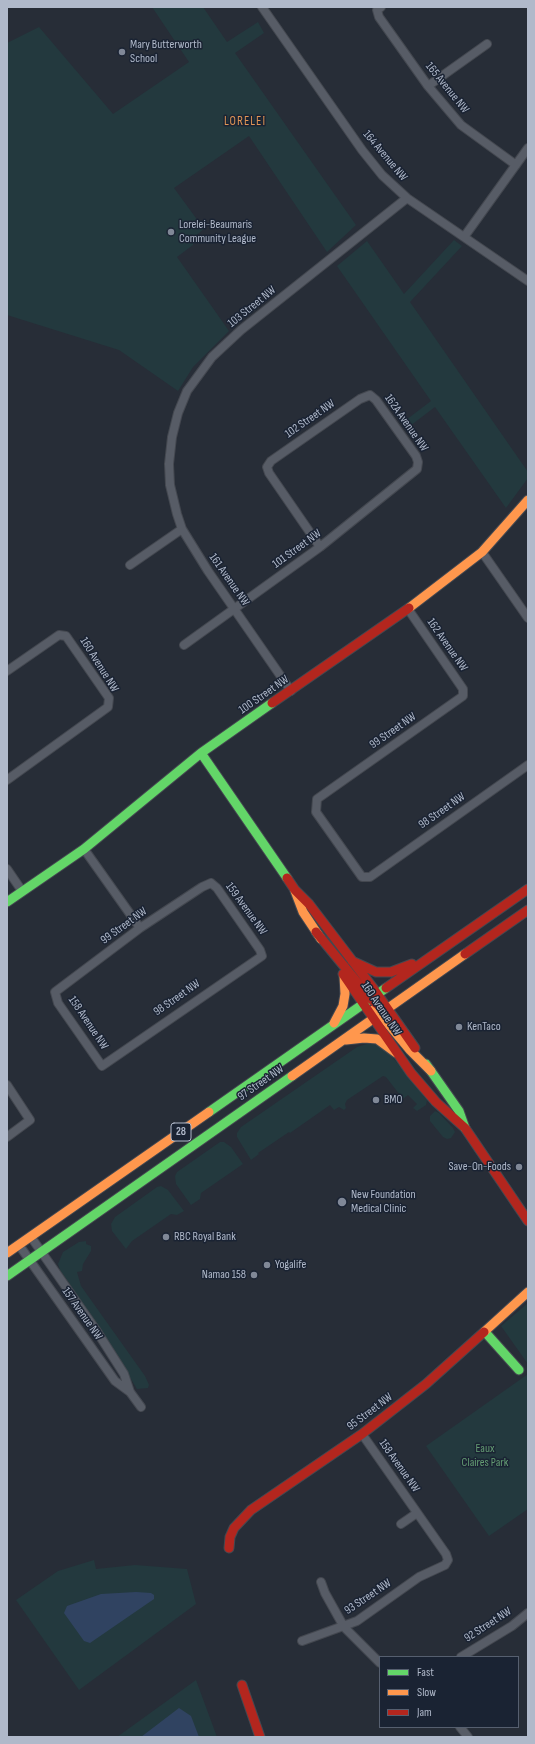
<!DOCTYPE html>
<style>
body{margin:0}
#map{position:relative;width:535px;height:1744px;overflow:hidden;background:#272d37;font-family:"Sofia Sans Condensed",sans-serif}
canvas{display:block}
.frame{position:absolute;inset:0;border:8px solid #b0b9ca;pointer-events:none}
.legend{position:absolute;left:379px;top:1656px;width:140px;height:72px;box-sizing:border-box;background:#1a2333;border:1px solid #565f6f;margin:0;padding:5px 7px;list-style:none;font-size:12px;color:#b0b9ca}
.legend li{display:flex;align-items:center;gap:8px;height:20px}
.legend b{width:20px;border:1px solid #565f6f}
</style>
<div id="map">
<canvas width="535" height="1744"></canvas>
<div class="frame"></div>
<ul class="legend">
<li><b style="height:5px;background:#63d668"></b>Fast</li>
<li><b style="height:5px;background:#ff974d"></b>Slow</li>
<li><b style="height:5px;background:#b3261e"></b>Jam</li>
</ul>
</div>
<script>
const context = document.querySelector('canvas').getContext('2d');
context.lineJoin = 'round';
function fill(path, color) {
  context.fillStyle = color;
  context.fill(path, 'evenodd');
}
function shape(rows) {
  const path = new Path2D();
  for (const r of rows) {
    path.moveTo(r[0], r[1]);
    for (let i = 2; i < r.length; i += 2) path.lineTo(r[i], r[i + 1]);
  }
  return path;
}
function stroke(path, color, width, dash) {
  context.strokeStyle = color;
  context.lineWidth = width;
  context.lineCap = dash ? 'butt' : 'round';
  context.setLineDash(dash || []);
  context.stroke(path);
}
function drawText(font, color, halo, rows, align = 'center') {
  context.font = font + ' "Sofia Sans Condensed",sans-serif';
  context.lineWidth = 3;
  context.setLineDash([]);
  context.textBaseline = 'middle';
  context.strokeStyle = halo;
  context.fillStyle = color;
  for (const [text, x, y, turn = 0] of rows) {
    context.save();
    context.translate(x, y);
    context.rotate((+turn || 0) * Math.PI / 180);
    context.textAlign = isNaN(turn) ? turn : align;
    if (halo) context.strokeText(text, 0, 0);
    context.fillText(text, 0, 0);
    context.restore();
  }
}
fill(shape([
 [152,7,203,7,227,42,258,22,264,33,235,53,356,225,327,252,249,136,174,188,204,229,193,238,193,245,177,257,229,331,193,367,178,391,119,350,7,315,7,43,39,27,113,114,189,62],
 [454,240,462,246,410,302,528,472,528,478,506,508,435,407,406,429,402,423,431,401,337,266,367,241,404,294],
 [373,1042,386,1049,427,1100,426,1105,417,1111,413,1108,417,1104,408,1095,403,1099,386,1077,383,1076,347,1100,345,1104,346,1108,344,1110,339,1107,334,1110,330,1105,290,1133,289,1132,258,1153,259,1154,251,1160,237,1137,237,1133,241,1127,357,1047],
 [435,1111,439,1113,453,1128,455,1132,451,1138,447,1139,443,1137,430,1121,430,1116],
 [220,1142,224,1142,231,1147,243,1164,201,1193,200,1199,191,1205,176,1184,175,1176,177,1172],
 [161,1186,168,1190,184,1211,177,1215,171,1214,132,1241,126,1249,112,1231,111,1224,115,1217,157,1187],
 [86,1241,86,1244,91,1246,91,1251,83,1264,82,1271,77,1272,81,1286,145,1376,149,1385,148,1388,137,1389,102,1332,60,1270,58,1264,63,1252,79,1242],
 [528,1303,528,1364,501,1326],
 [528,1374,528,1509,489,1536,426,1446],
 [94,1560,96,1569,135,1565,187,1569,196,1604,79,1690,16,1600,58,1571],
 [196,1680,217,1737,117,1737]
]), '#23393e');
fill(shape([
 [136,1592,151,1593,154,1595,154,1599,90,1643,84,1641,64,1613,67,1606,101,1594],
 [179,1708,191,1716,199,1737,141,1737]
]), '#304361');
const street = shape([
 [262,7,362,150,382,175,407,198,528,281],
 [381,7,377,10,379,17,428,86,461,125,516,165],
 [428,86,487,44],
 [464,237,528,148],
 [482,552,528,618],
 [130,565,182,529],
 [408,609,463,689,463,696,317,799,316,812,362,877,370,877,528,765],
 [184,645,320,547,417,469,418,462,416,456,376,400,370,395,360,399,271,461,267,467,269,473,320,547],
 [7,671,59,635,66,636,109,698,108,707,7,780],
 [291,691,208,571,182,529,177,514,170,485,169,464,172,437,178,413,187,391,212,357,241,330,407,198],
 [84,849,140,928],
 [7,869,22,891],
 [211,883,217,888,260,950,262,956,102,1066,58,1003,55,992,140,928,202,887,211,883],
 [7,1085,30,1120,7,1137],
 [31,1237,96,1330,124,1374,130,1392,141,1407],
 [19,1245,115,1381,130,1392],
 [401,1524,417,1513],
 [321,1582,325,1593,344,1627,380,1663],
 [302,1641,357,1621,419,1577,445,1565,448,1560,446,1554,362,1434],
 [461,1657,512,1626,528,1613],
 [460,1727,468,1737]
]);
const fast = shape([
 [201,753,287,878],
 [7,902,84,849,201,753,272,703],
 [426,1064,459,1111,465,1128],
 [209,1112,386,988],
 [7,1276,292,1076],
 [485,1332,519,1370]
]);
const slow = shape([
 [409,608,482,552,528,500],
 [295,891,303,912,321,939],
 [373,1010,380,1014,410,1050,431,1071],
 [334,1023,343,1006,345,994,344,976],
 [346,1040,364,1038,377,1039,396,1053],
 [292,1076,465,954],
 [7,1253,209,1112],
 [484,1332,528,1292]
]);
const jam = shape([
 [272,703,409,608],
 [287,878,295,890,309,904,373,988,415,1048],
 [316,932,371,999,378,1005],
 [465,954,528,910],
 [352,961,376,972,391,972,412,964],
 [343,974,411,1073,436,1102,465,1128,528,1221],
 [386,988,528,889],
 [229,1548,230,1537,234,1528,251,1510,362,1434,426,1384,484,1332],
 [242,1685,260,1737]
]);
stroke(street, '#444850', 10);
stroke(fast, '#444850', 11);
stroke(slow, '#444850', 11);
stroke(jam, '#444850', 11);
stroke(street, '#575c66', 8);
stroke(fast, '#63d668', 9);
stroke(slow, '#ff974d', 9);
stroke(jam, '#b3261e', 9);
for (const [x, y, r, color] of [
 [122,52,4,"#808897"],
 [171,232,4,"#808897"],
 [459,1027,4,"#808897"],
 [376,1100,4,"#808897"],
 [519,1167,4,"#808897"],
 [342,1202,5,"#808897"],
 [166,1237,4,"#808897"],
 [267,1265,4,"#808897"],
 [254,1275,4,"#808897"]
]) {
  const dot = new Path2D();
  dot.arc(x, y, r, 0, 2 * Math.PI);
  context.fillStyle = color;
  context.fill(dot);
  stroke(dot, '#1a2333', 1.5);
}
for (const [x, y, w] of [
 [181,1132,20]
]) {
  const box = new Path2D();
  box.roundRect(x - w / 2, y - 9, w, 18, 3);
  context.fillStyle = '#1a2333';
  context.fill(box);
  stroke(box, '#b0b9ca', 1);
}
drawText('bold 11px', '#b0b9ca', null, [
 ["28",181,1132]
]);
drawText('12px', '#b0b9ca', '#1a2333', [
 ["Mary Butterworth",130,45],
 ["School",130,59],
 ["Lorelei-Beaumaris",179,225],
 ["Community League",179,239],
 ["KenTaco",467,1027],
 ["BMO",384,1100],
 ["Save-On-Foods",511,1167,"right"],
 ["New Foundation",351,1195],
 ["Medical Clinic",351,1209],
 ["RBC Royal Bank",174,1237],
 ["Yogalife",275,1265],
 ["Namao 158",246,1275,"right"]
], 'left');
drawText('12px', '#b0b9ca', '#1a2333', [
 ["165 Avenue NW",447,88,51],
 ["164 Avenue NW",385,156,50],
 ["103 Street NW",252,307,-39],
 ["102 Street NW",310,419,-35],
 ["162A Avenue NW",406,423,55],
 ["101 Street NW",297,549,-36],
 ["161 Avenue NW",229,580,55],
 ["162 Avenue NW",447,645,55],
 ["160 Avenue NW",99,665,58],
 ["100 Street NW",264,695,-35],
 ["99 Street NW",393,731,-35],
 ["98 Street NW",442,811,-35],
 ["159 Avenue NW",246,909,54],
 ["99 Street NW",124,926,-36],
 ["98 Street NW",177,998,-35],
 ["160 Avenue NW",381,1009,56],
 ["158 Avenue NW",88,1023,56],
 ["97 Street NW",261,1083,-35],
 ["157 Avenue NW",82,1314,55],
 ["95 Street NW",370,1412,-37],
 ["158 Avenue NW",399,1466,55],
 ["93 Street NW",368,1597,-34],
 ["92 Street NW",488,1625,-33]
]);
drawText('12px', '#649d73', '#1a2333', [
 ["Eaux",485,1449],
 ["Claires Park",485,1463]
]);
context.letterSpacing = '1px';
drawText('13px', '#df9555', '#1a2333', [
 ["LORELEI",245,122]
]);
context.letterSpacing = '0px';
</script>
